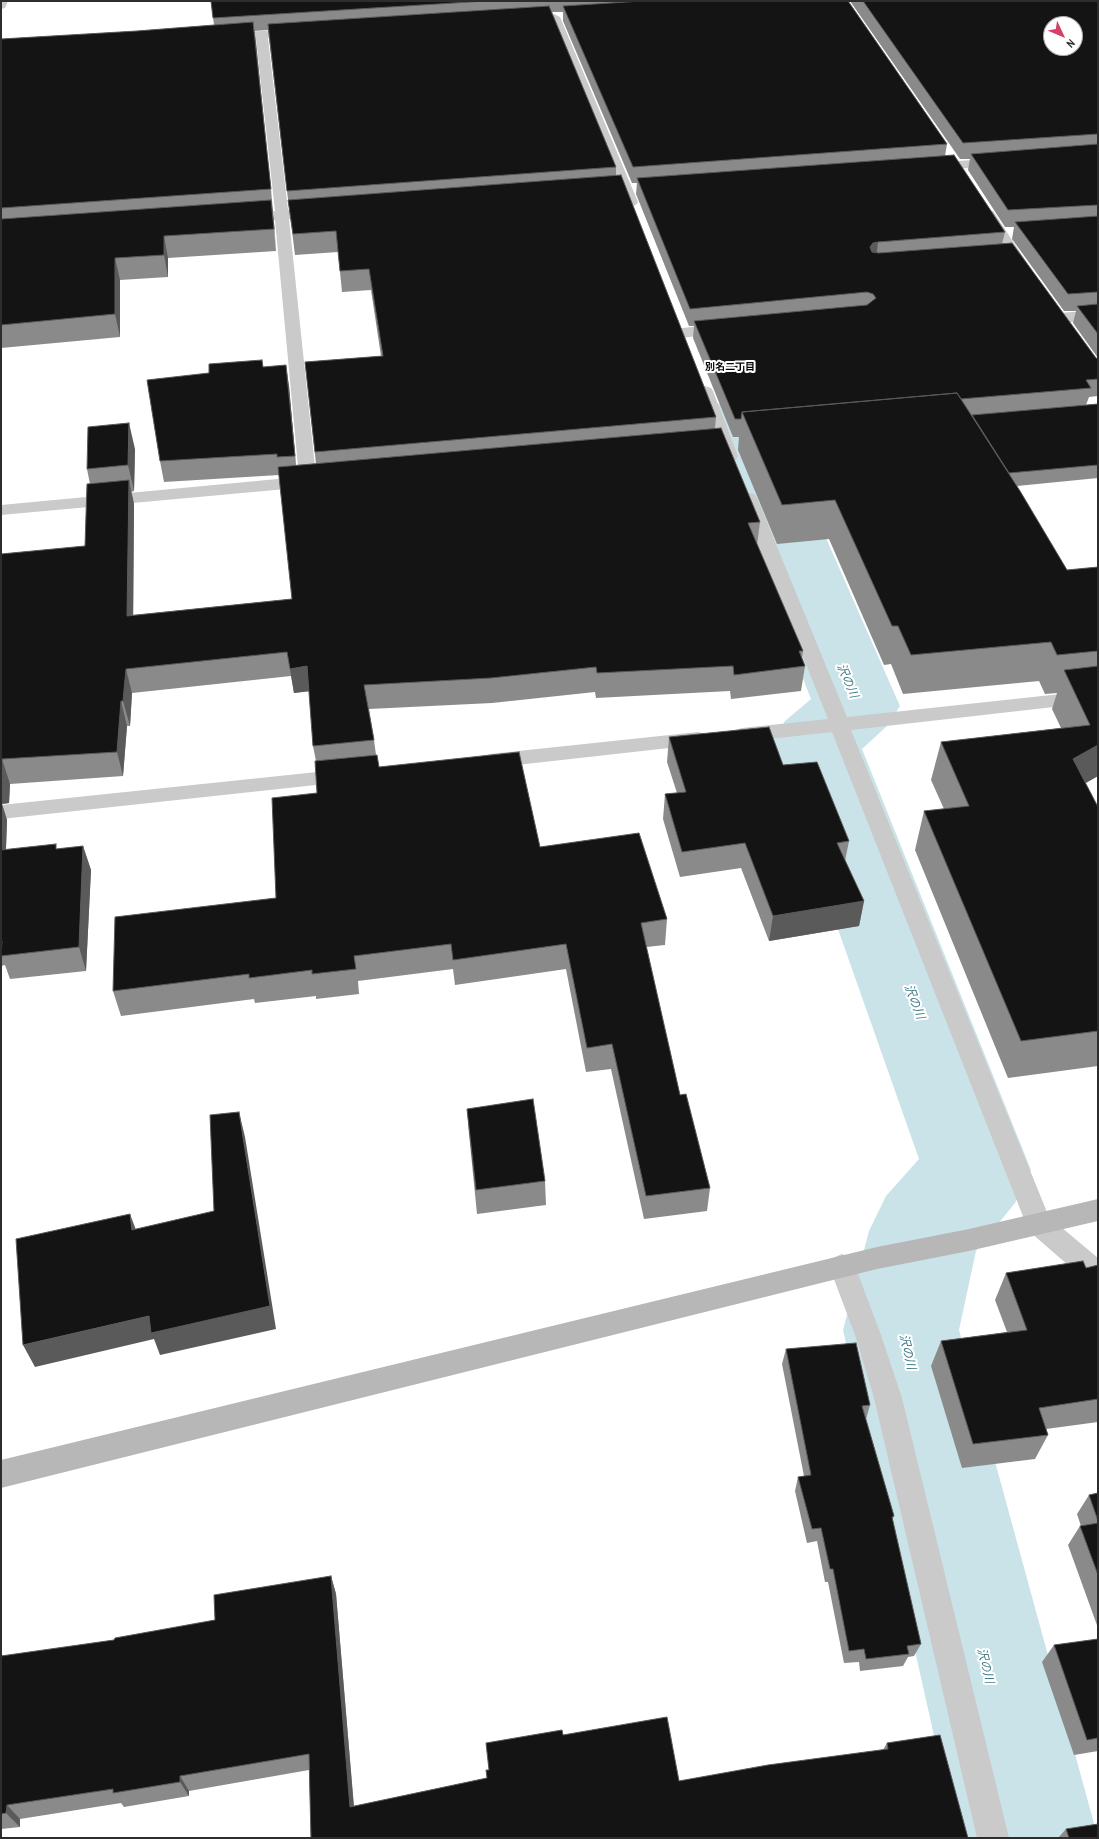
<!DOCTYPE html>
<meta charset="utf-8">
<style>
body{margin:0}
#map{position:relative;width:1099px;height:1839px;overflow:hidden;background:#fff;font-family:"Archivo Narrow",sans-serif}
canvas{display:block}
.frame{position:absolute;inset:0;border:2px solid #2d2d2d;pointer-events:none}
.north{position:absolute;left:1043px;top:16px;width:40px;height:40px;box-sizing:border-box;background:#fff;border:1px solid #ababab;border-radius:50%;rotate:134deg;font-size:11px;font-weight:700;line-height:16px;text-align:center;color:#2d2d2d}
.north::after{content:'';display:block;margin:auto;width:14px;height:18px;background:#d53f6a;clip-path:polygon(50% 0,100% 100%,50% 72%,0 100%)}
</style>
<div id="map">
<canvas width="1099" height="1839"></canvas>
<div class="frame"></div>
<div class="north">N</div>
</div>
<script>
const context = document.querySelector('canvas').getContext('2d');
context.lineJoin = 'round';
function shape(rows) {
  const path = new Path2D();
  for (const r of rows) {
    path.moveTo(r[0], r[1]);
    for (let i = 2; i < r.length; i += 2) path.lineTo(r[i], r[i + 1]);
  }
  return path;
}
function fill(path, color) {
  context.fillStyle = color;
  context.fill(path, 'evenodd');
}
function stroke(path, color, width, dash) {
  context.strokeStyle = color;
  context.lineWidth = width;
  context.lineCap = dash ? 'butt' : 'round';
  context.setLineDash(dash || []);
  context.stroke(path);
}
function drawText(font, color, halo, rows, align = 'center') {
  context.font = font + ' "Archivo Narrow","Noto Sans JP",sans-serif';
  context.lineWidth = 4;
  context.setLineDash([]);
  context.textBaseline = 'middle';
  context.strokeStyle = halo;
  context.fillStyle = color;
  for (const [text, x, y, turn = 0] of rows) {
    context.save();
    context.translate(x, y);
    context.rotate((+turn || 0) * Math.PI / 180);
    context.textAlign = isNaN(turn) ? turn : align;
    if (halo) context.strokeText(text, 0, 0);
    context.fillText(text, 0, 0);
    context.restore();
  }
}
fill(shape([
 [738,399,763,405,774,420,900,706,887,726,862,749,1031,1170,1015,1203,976,1251,959,1330,1098,1838,957,1838,843,1330,869,1231,886,1196,919,1159,772,742,785,721,811,699,702,420,713,405,738,399]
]), '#cae3e8');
fill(shape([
 [1,1,8,1,5,8,1,9,1,1],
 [554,14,560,17,638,202,636,205,631,206,626,205,624,202,548,17,554,14],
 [298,29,302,30,304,33,302,36,268,38,288,210,319,208,324,209,326,212,324,215,319,216,289,219,316,477,318,481,316,485,308,487,1,515,1,505,299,477,275,220,244,222,239,221,237,218,239,215,244,214,275,211,256,39,224,41,218,37,224,33,298,29],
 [999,158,1004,159,1006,162,1004,165,932,171,927,170,925,167,927,164,932,163,999,158],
 [988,210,993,211,995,214,1031,269,1029,272,1019,272,1017,269,981,214,983,211,988,210],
 [1098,310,1098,320,1060,323,1055,321,1052,318,1055,315,1060,313,1098,310],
 [722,324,727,326,730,329,727,332,682,338,677,336,674,333,677,330,682,328,722,324],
 [705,386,711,388,713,391,738,456,736,460,730,461,724,460,722,456,697,391,699,388,705,386],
 [748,493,754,494,757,498,847,717,1098,690,1098,702,851,730,1049,1217,1098,1258,1098,1294,1089,1290,1083,1278,1030,1232,1026,1224,832,732,742,742,735,740,732,735,735,730,742,728,828,719,739,498,742,494,748,493],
 [698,732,705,734,708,739,705,744,490,768,483,766,480,761,483,756,490,754,698,732],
 [346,769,353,771,356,776,353,781,1,819,1,805,346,769],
 [842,1254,851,1258,855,1266,881,1335,902,1398,1009,1838,977,1838,874,1398,855,1335,829,1266,833,1258,842,1254]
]), '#cacaca');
fill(shape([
 [1098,1199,1098,1221,969,1251,877,1269,1,1488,1,1460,877,1247,969,1229,1098,1199]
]), '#b7b7b7');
fill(shape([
 [211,1,848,1,947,144,945,156,1005,232,1002,244,1096,358,1098,359,1098,396,1089,397,1086,405,1098,404,1098,478,1017,486,1067,570,1098,567,1098,776,1085,783,1098,807,1098,1066,1008,1078,915,850,924,811,944,809,931,780,941,742,1061,728,1052,709,1057,693,1045,694,1039,681,903,694,891,664,884,665,829,539,777,544,738,450,739,437,733,437,693,338,694,326,689,326,636,194,637,183,632,183,563,21,563,12,552,12,616,167,616,176,716,417,715,428,760,522,757,545,803,651,802,658,805,666,801,691,731,699,730,691,596,698,595,692,492,703,369,709,374,740,376,755,379,767,540,847,667,919,665,945,646,947,680,1095,710,1188,707,1211,644,1219,611,1069,586,1072,566,969,455,985,453,969,358,981,359,994,316,999,316,996,255,1003,254,999,121,1016,113,991,276,898,317,793,316,761,313,746,309,691,294,693,291,676,132,693,130,726,127,726,123,776,10,784,9,803,2,804,7,820,6,850,58,849,83,846,91,870,86,971,10,979,5,965,1,966,1,554,85,546,90,484,87,469,135,449,134,491,131,492,134,504,133,615,292,599,279,475,164,482,160,461,263,367,289,386,296,465,316,464,305,362,381,356,371,290,342,292,338,252,295,255,287,191,268,30,254,31,273,211,272,211,276,251,168,258,168,277,120,280,120,337,1,348,1,39,137,31,214,25],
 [850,1,1098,1,1098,358,1073,323,1076,311,1064,311,1012,239,1014,227,1005,227,968,170,970,159,960,159],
 [669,737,783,765,849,841,845,861,864,901,859,926,769,941,741,868,680,877,663,819,665,794,677,793,667,762],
 [467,1109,545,1181,546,1205,477,1214,469,1134],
 [1098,1265,1098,1422,1046,1429,1048,1435,1035,1459,962,1468,931,1366,941,1341,1007,1332,995,1300,1006,1273,1086,1268],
 [786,1349,870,1405,866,1419,894,1516,892,1520,921,1644,914,1656,908,1657,903,1666,860,1671,859,1662,844,1663,828,1582,825,1582,817,1541,807,1543,795,1491,798,1477,804,1476,782,1364],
 [1098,1493,1098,1628,1068,1545,1080,1526,1081,1526,1077,1514,1089,1495],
 [331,1576,336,1594,354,1806,487,1778,489,1770,563,1735,679,1781,883,1750,887,1743,968,1838,311,1838,309,1770,189,1791,189,1796,124,1807,121,1803,20,1819,20,1827,1,1829,1,1656,114,1640,215,1620],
 [1098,1639,1098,1751,1074,1755,1042,1662,1054,1645],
 [1066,1829,1098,1838,1058,1838]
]), '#8a8a8a');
fill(shape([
 [253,22,256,42,273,211,271,189],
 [271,200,274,222,276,251,274,229],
 [164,236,168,258,168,277,164,255],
 [878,242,876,260,870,247,873,243],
 [115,258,120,280,120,337,115,314],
 [286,365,289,386,297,477,295,456],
 [129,423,135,449,134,491,128,465],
 [129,480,134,504,133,640,127,616],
 [307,666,311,691,294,693,290,669],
 [126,669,132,693,130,726,123,701],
 [121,701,127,726,123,776,117,752],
 [1098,745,1098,776,1060,798,1073,759],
 [2,759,10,784,9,803,2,804,7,820,5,875,1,864,1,768],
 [83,846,91,870,86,971,79,947],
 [864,901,859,926,769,941,773,916],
 [239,1112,245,1137,276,1329,160,1355,154,1339,35,1367,23,1345,149,1316,270,1306],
 [130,1214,139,1238,132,1230],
 [331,1576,336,1594,355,1821,350,1807],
 [180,1776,189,1791,189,1796,180,1782],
 [7,1805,20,1819,20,1827,6,1813]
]), '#5a5a5a');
const building = shape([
 [211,1,486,1,213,18,211,1],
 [642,1,848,1,947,144,633,167,563,6,642,1],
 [863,1,1098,1,1098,134,963,143,863,1],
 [1051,24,1075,24,1075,48,1051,48,1051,24],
 [549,6,616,167,287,191,268,24,549,6],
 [253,22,271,189,1,208,1,39,137,31,253,22],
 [1098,144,1098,205,1008,210,971,154,1098,144],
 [954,155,1005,232,878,242,873,243,870,247,872,252,879,253,1012,243,1096,358,1098,359,1098,379,1086,380,1091,388,961,399,957,393,742,412,741,419,735,419,694,321,867,305,876,298,873,294,867,292,690,309,637,178,954,155],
 [621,175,716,417,315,452,305,362,383,356,369,269,340,271,336,231,293,234,288,200,621,175],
 [271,200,274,229,164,236,164,255,115,258,115,314,1,325,1,219,271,200],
 [1098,216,1098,292,1068,294,1015,222,1098,216],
 [1098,304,1098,334,1077,306,1098,304],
 [262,360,263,367,286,365,295,456,277,457,277,454,160,461,147,380,209,373,209,364,262,360],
 [957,393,1020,491,1067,570,1098,567,1098,651,1057,655,1051,642,911,655,898,626,892,626,835,500,782,505,742,412,957,393],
 [1098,404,1098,465,1009,473,972,415,1098,404],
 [129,423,128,465,87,469,88,427,129,423],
 [721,428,760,522,748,523,803,651,799,651,805,666,734,675,733,666,597,673,596,667,491,678,364,685,374,740,313,746,307,666,290,669,287,652,126,669,123,701,121,701,117,752,2,759,1,768,1,554,85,546,87,484,129,480,127,616,292,599,278,467,721,428],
 [1098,666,1098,745,1073,759,1098,807,1098,1031,1021,1041,924,811,969,806,941,742,1090,725,1064,670,1098,666],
 [769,727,783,765,817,762,849,841,837,843,864,901,773,916,745,843,682,852,665,794,686,792,669,737,769,727],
 [519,752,540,847,639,833,667,919,641,923,680,1095,686,1094,710,1188,646,1196,612,1044,587,1048,566,944,453,960,451,944,354,956,356,969,312,974,312,970,249,978,249,974,113,991,115,917,276,898,272,798,317,793,315,761,377,755,379,767,519,752],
 [56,844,56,849,83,846,79,947,1,956,2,941,1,941,1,850,56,844],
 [533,1099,545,1181,476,1190,467,1109,533,1099],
 [239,1112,270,1306,151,1333,149,1316,23,1345,16,1239,130,1214,132,1230,214,1211,210,1115,239,1112],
 [1083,1261,1086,1268,1098,1265,1098,1399,1039,1408,1048,1435,973,1444,941,1341,1027,1330,1006,1273,1083,1261],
 [856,1343,870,1405,862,1406,894,1516,892,1517,921,1644,907,1646,909,1654,866,1659,864,1649,849,1651,833,1569,830,1569,821,1528,812,1529,798,1477,811,1475,786,1349,856,1343],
 [1098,1493,1098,1521,1089,1495,1098,1493],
 [1098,1523,1098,1575,1080,1526,1098,1523],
 [331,1576,350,1807,487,1778,486,1770,489,1770,486,1743,562,1730,563,1735,667,1717,679,1781,768,1765,888,1749,887,1743,940,1735,968,1838,311,1838,309,1754,180,1776,180,1782,113,1793,113,1789,7,1805,6,1813,1,1814,1,1656,114,1640,115,1638,215,1620,214,1595,331,1576],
 [1098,1639,1098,1738,1087,1740,1054,1645,1098,1639],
 [1098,1824,1098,1838,1069,1838,1066,1829,1098,1824]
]);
fill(building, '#141414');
stroke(building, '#5a5a5a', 1);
drawText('bold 10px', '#000', '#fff', [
 ["別名二丁目",730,367]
]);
drawText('italic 12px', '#437c88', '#fff', [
 ["沢の川",847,681,67],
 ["沢の川",914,1002,69],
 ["沢の川",907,1352,77],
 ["沢の川",985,1666,76]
]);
</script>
